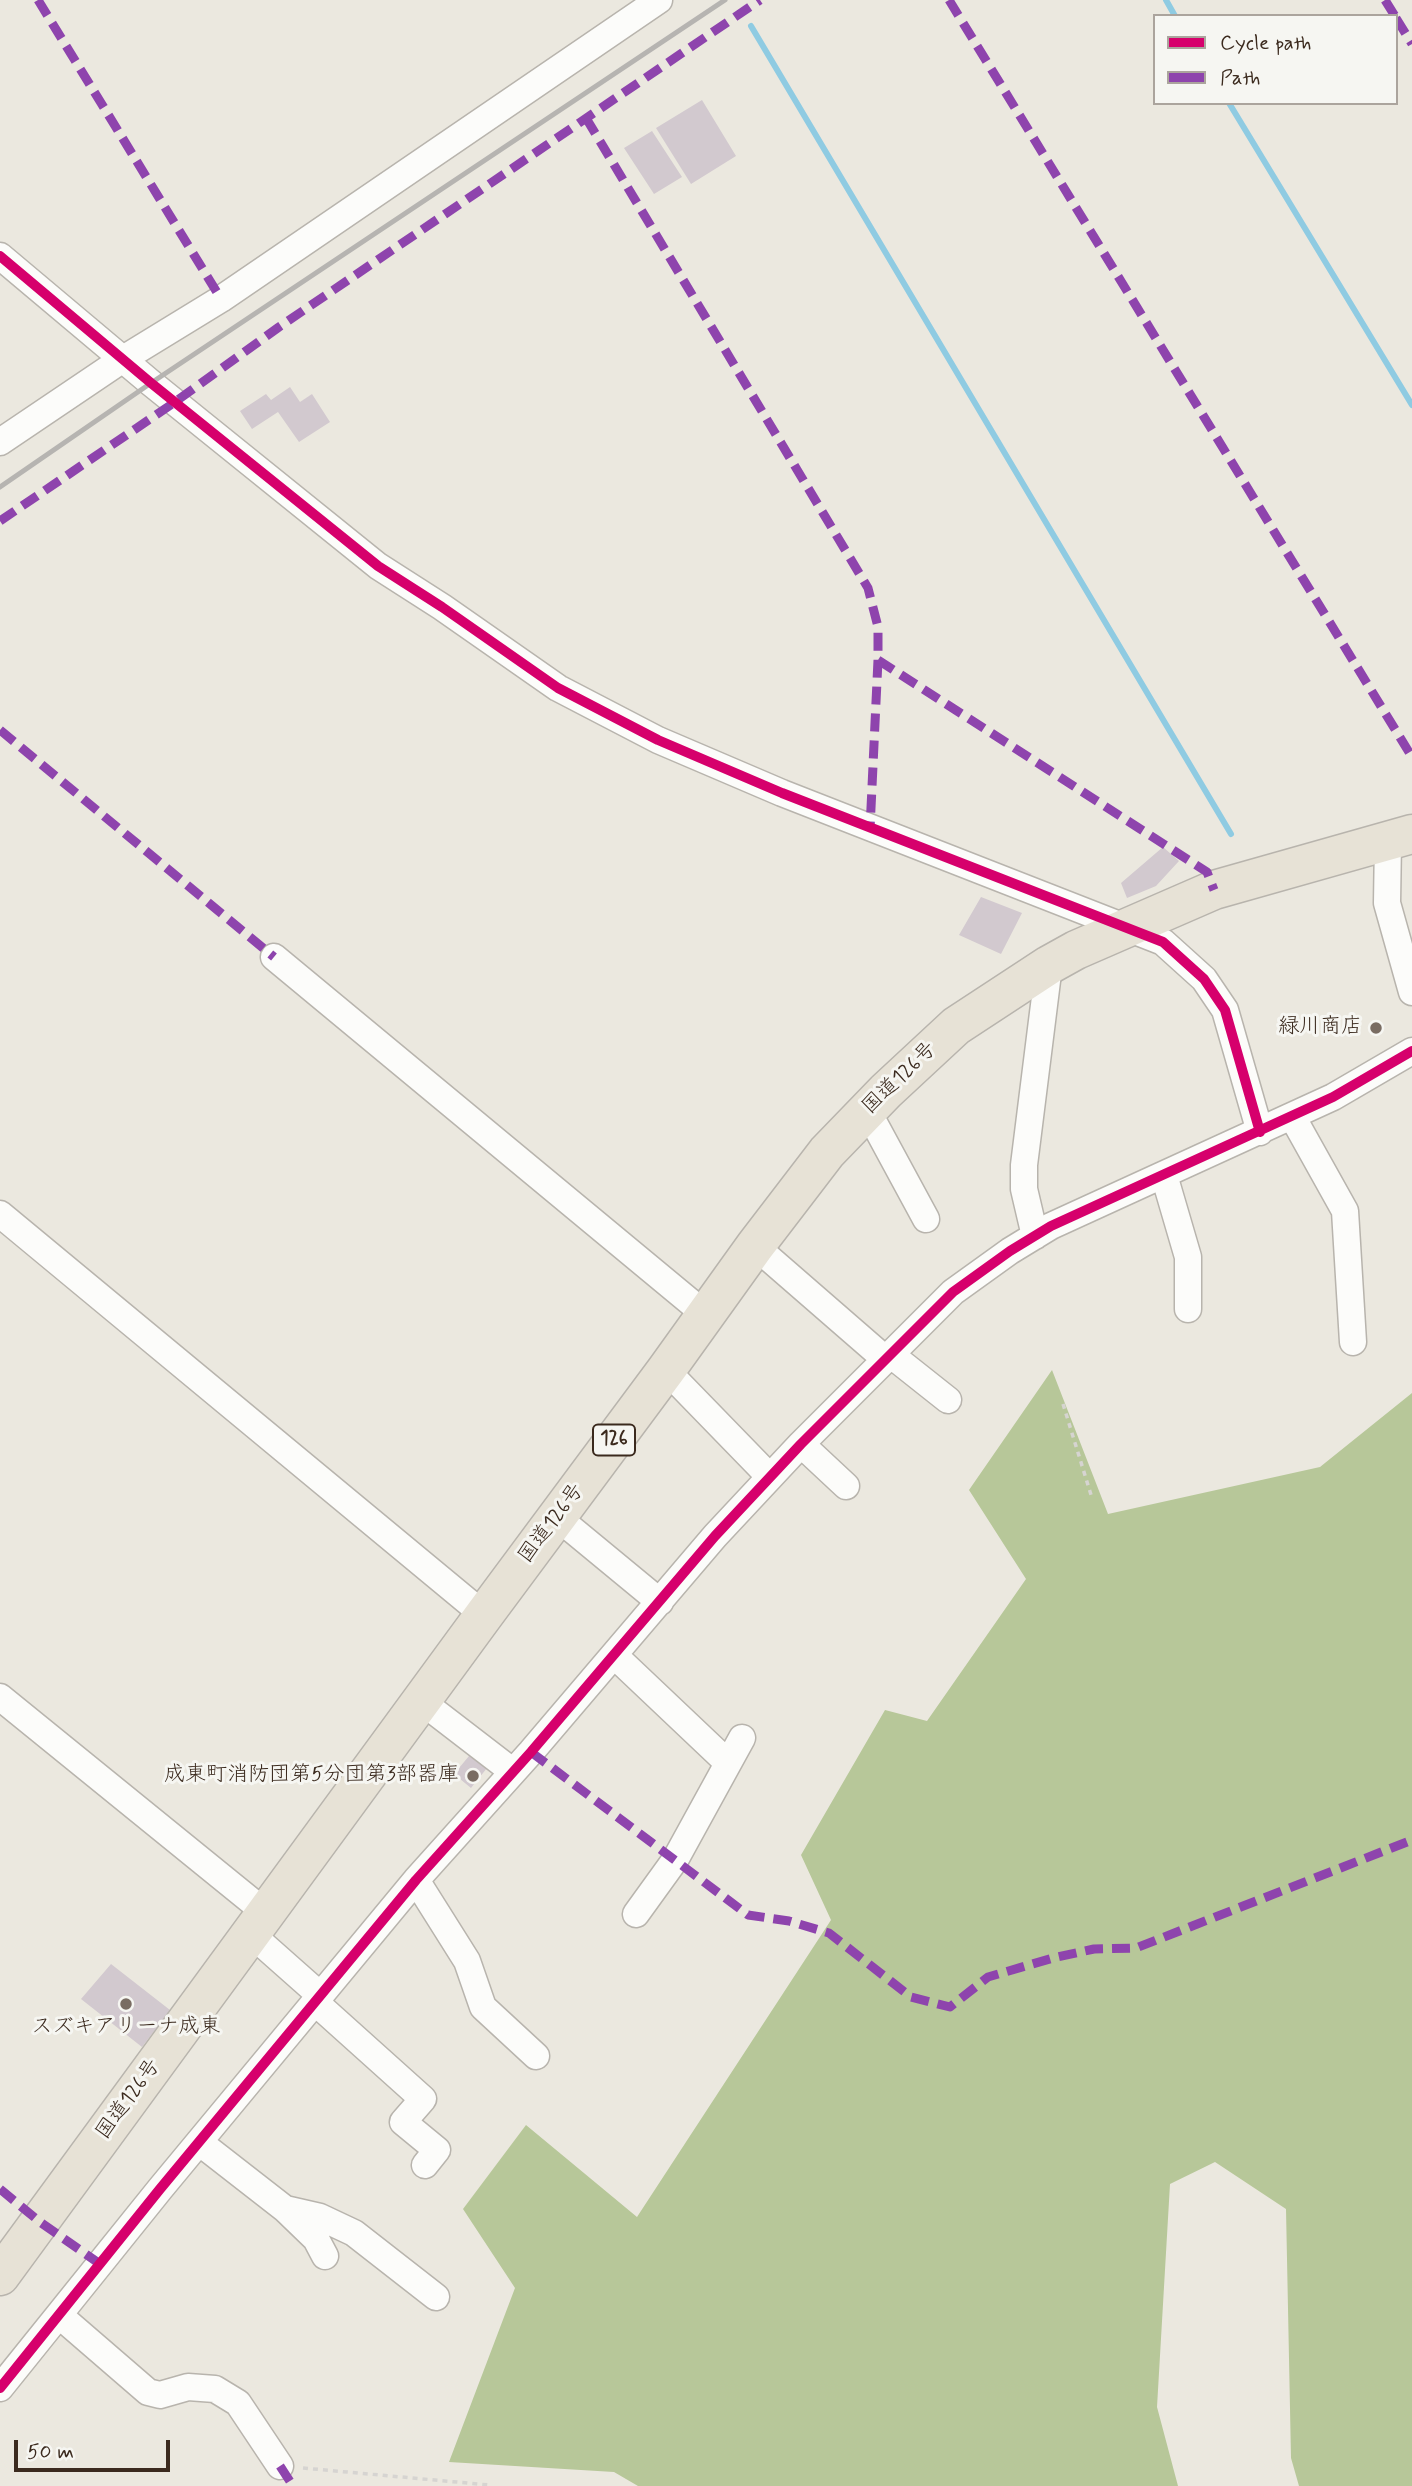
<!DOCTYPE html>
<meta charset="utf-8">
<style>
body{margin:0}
#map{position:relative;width:1412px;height:2486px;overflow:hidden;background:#ebe8df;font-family:Mynerve,sans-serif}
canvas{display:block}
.legend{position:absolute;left:1153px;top:14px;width:245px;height:91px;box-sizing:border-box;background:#f6f6f2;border:2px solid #aba49d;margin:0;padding:9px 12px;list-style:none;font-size:21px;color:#3b2a1e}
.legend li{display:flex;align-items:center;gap:14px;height:35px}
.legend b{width:35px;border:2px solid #aba49d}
.scale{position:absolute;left:14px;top:2440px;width:156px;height:32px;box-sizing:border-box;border:4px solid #3b2a1e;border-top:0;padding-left:9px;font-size:21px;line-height:24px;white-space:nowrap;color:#3b2a1e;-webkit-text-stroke:5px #f6f6f2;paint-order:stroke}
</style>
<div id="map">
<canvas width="1412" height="2486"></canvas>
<ul class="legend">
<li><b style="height:9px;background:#d6006c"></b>Cycle path</li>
<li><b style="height:9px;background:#8e44ad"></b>Path</li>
</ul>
<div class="scale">50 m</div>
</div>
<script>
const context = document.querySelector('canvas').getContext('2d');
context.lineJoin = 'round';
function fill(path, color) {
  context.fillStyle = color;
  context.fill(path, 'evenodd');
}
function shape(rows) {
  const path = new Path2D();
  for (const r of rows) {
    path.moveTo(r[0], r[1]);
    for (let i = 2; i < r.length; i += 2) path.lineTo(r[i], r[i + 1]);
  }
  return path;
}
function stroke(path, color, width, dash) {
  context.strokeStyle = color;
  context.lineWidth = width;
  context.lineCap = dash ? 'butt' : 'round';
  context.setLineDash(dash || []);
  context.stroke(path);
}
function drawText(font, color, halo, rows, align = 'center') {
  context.font = font + ' Mynerve,"Klee One",sans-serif';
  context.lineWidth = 6;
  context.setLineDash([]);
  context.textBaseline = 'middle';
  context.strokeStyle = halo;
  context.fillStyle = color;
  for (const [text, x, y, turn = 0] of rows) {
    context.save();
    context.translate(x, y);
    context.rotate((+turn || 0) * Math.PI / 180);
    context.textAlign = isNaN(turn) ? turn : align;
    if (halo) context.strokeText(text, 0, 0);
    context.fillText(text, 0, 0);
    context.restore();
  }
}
fill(shape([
 [1052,1370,1108,1514,1320,1467,1412,1393,1412,2486,1299,2486,1291,2458,1286,2209,1215,2162,1170,2184,1157,2407,1178,2486,638,2486,614,2472,449,2462,515,2288,463,2209,526,2125,637,2217,831,1920,801,1855,885,1710,927,1721,1026,1579,969,1490]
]), '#b7c799');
stroke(shape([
 [1166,0,1175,16],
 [751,26,1231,834],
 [1229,103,1412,405]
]), '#8fcbe2', 6);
fill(shape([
 [702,100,736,156,691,184,656,128],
 [652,131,682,177,654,194,624,148],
 [290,387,300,402,312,394,330,422,299,442,278,412,252,429,240,411,266,394,271,400],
 [1163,847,1179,861,1156,886,1127,898,1121,883],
 [981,897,1022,913,1001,954,959,935],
 [474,1750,491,1763,471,1788,454,1774],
 [111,1964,170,2010,142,2047,81,1999]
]), '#d2c9cf');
const minor = shape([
 [0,256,151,383,378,566,442,607,558,688,658,740,782,793,1163,942,1204,979,1225,1010,1260,1132],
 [0,442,123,359,221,299,659,0],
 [1388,841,1387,903,1412,992],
 [274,957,706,1315],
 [867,1110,926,1219],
 [1292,1116,1345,1211,1353,1342],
 [1164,1175,1188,1257,1188,1309],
 [0,1214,484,1615],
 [1035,1236,1024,1189,1024,1165,1049,965],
 [755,1246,885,1359],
 [890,1354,948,1400],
 [666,1370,770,1477],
 [801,1444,846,1486],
 [557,1517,660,1602],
 [614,1655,728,1763],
 [0,1697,266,1913],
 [421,1701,512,1771],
 [416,1880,467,1961,483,2007,536,2056],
 [636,1914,675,1860,742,1738],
 [251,1934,321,1996],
 [315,2002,423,2099,403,2122,437,2150,425,2165],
 [199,2142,285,2209,316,2239,325,2256],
 [285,2209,320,2217,354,2233,436,2297],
 [60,2316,148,2392,160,2395,188,2387,215,2389,238,2403,280,2466],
 [0,2388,160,2189,416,1880,531,1752,715,1536,801,1444,953,1292,1010,1251,1051,1226,1333,1097,1412,1051]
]);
const highway = shape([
 [0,2276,484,1615,666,1370,755,1246,827,1152,886,1091,956,1026,1049,965,1076,950,1214,890,1412,834]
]);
stroke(minor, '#b8b4ad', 29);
stroke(highway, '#b8b4ad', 41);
stroke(shape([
 [1063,1404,1092,1498],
 [303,2468,489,2485]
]), '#d6d4d1', 3.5, [5, 5]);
stroke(minor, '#fcfcfa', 26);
stroke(highway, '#e7e2d6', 38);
stroke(shape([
 [0,487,151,383,725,0]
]), '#b6b4b1', 5);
stroke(shape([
 [38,0,221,299],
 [949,0,1412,757],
 [1385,0,1395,16],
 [1396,18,1412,44],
 [586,118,868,588,878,627,878,660,870,829],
 [0,521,175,402,279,327,760,0],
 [878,660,1207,872,1214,890],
 [0,730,274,957],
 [531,1752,748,1915,789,1921,829,1933,911,1997,950,2007,988,1977,1053,1958,1094,1949,1136,1948,1412,1840],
 [0,2189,40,2222,100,2264],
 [280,2466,293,2486]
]), '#8e44ad', 9, [18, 9]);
stroke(shape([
 [0,256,151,383,378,566,442,607,558,688,658,740,782,793,1163,942,1204,979,1225,1010,1260,1132],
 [0,2388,160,2189,416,1880,531,1752,715,1536,801,1444,953,1292,1010,1251,1051,1226,1333,1097,1412,1051]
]), '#d6006c', 10);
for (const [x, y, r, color] of [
 [1376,1028,7,"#796c62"],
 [473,1776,7,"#796c62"],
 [126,2004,7,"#796c62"]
]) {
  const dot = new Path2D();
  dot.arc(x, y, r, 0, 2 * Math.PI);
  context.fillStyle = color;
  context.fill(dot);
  stroke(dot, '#f6f6f2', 2.5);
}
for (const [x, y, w] of [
 [614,1440,42]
]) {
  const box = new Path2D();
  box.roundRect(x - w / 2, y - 15.5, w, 31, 5);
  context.fillStyle = '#f6f6f2';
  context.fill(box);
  stroke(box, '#3b2a1e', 2);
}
drawText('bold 19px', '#3b2a1e', null, [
 ["126",614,1440]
]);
drawText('21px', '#3b2a1e', '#f6f6f2', [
 ["緑川商店",1362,1028],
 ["成東町消防団第5分団第3部器庫",459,1776],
 ["スズキアリーナ成東",126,2028,"center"]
], 'right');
drawText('21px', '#3b2a1e', '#f6f6f2', [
 ["国道126号",900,1079,-44],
 ["国道126号",552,1524,-53],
 ["国道126号",129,2100,-54]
]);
</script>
